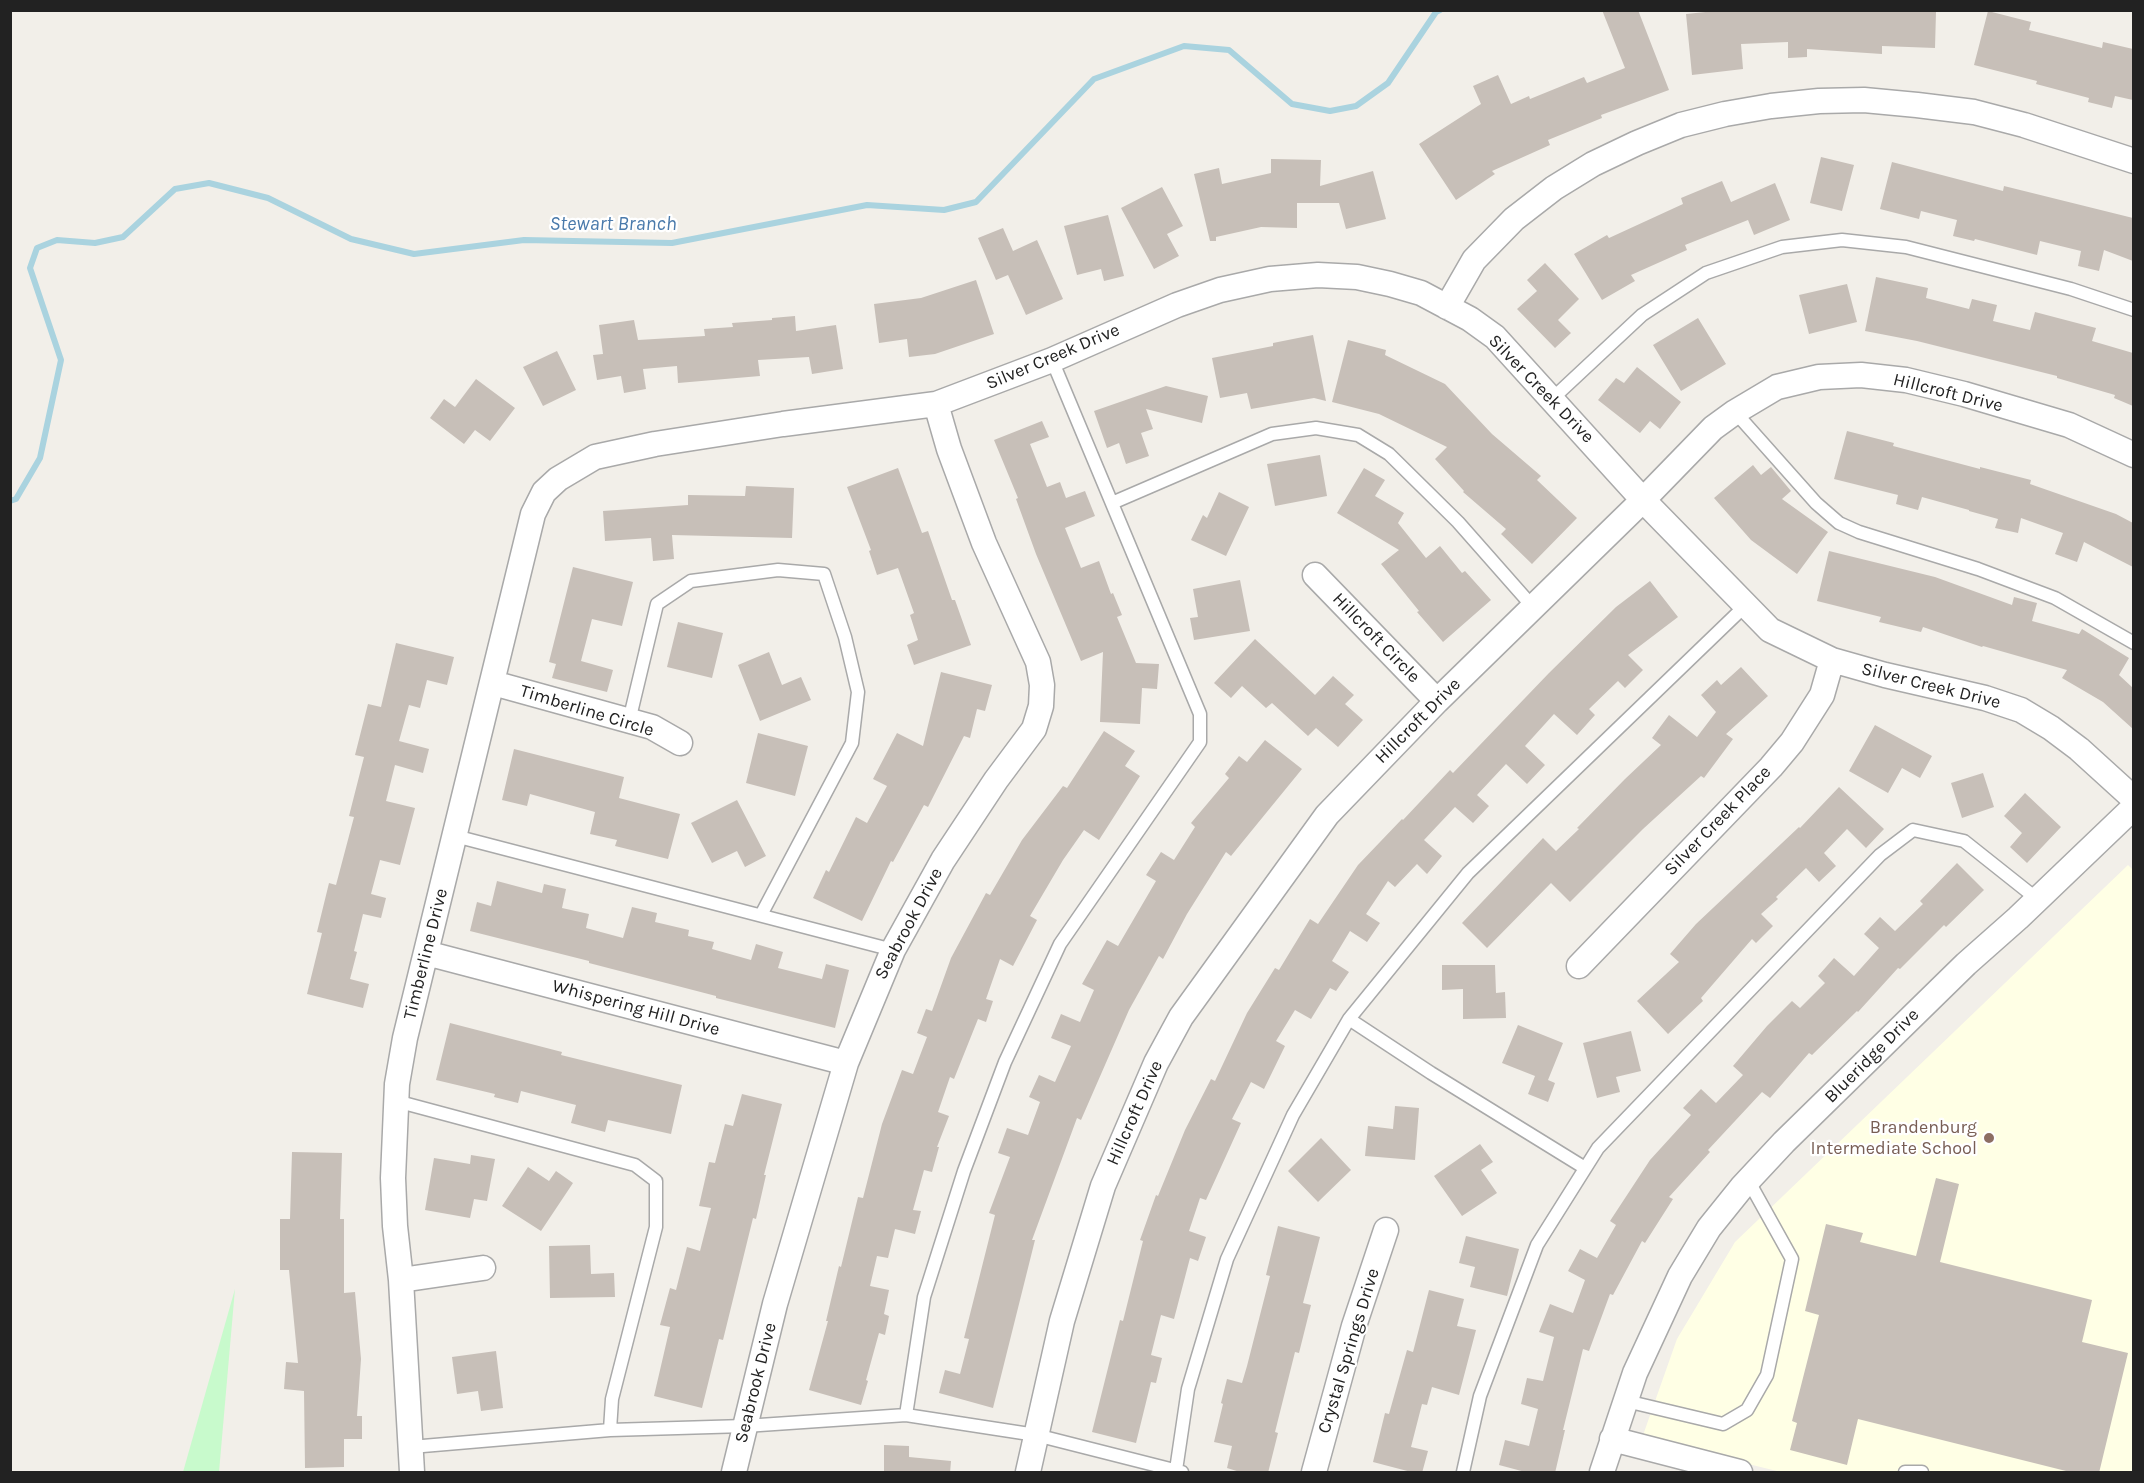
<!DOCTYPE html>
<style>
body{margin:0}
#map{position:relative;width:2144px;height:1483px;overflow:hidden;background:#f2efe9;font-family:Karla,sans-serif}
canvas{display:block}
.frame{position:absolute;inset:0;border:12px solid #222;pointer-events:none}
</style>
<div id="map">
<canvas width="2144" height="1483"></canvas>
<div class="frame"></div>
</div>
<script>
const context = document.querySelector('canvas').getContext('2d');
context.lineJoin = 'round';
function fill(path, color) {
  context.fillStyle = color;
  context.fill(path, 'evenodd');
}
function shape(rows) {
  const path = new Path2D();
  for (const r of rows) {
    path.moveTo(r[0], r[1]);
    for (let i = 2; i < r.length; i += 2) path.lineTo(r[i], r[i + 1]);
  }
  return path;
}
function stroke(path, color, width, dash) {
  context.strokeStyle = color;
  context.lineWidth = width;
  context.lineCap = dash ? 'butt' : 'round';
  context.setLineDash(dash || []);
  context.stroke(path);
}
function drawText(font, color, halo, rows, align = 'center') {
  context.font = font + ' Karla,sans-serif';
  context.lineWidth = 4.5;
  context.setLineDash([]);
  context.textBaseline = 'middle';
  context.strokeStyle = halo;
  context.fillStyle = color;
  for (const [text, x, y, turn = 0] of rows) {
    context.save();
    context.translate(x, y);
    context.rotate((+turn || 0) * Math.PI / 180);
    context.textAlign = isNaN(turn) ? turn : align;
    if (halo) context.strokeText(text, 0, 0);
    context.fillText(text, 0, 0);
    context.restore();
  }
}
fill(shape([
 [2128,865,2134,871,2133,1472,1781,1472,1642,1438,1677,1339,1735,1242]
]), '#ffffe5');
fill(shape([
 [235,1289,219,1472,183,1472]
]), '#c8facc');
stroke(shape([
 [10,501,16,499,40,458,61,360,30,268,37,248,57,240,95,243,123,237,175,189,209,183,268,198,351,239,414,254,524,240,672,243,867,205,944,210,976,202,1094,79,1184,46,1229,50,1292,104,1330,111,1356,106,1388,83,1436,12,1440,10]
]), '#aad3df', 6);
fill(shape([
 [1602,10,1638,10,1669,90,1601,115,1602,118,1548,140,1550,145,1492,171,1495,174,1456,200,1419,144,1481,104,1473,86,1498,75,1511,104,1529,96,1530,99,1584,77,1587,83,1625,68],
 [1725,10,1936,12,1935,48,1882,46,1882,54,1807,49,1807,57,1788,58,1788,42,1741,44,1743,69,1692,75,1686,14],
 [1988,11,2031,22,2029,30,2102,48,2103,42,2133,49,2133,100,2115,96,2112,108,2088,102,2089,98,2036,84,2037,81,1974,65],
 [1821,157,1854,165,1842,211,1810,203],
 [1271,159,1321,160,1320,186,1373,171,1386,219,1346,229,1339,203,1297,203,1297,228,1261,227,1216,237,1216,241,1210,241,1194,174,1219,168,1222,184,1271,173],
 [1892,162,2003,191,2004,186,2133,218,2133,261,2104,250,2099,271,2078,266,2081,251,2040,241,2037,255,1975,239,1974,241,1953,236,1957,220,1921,211,1919,219,1880,209],
 [1722,181,1731,202,1775,183,1790,220,1754,235,1748,220,1685,245,1687,250,1631,275,1635,281,1602,300,1574,254,1607,235,1609,238,1683,204,1681,198],
 [1162,187,1183,226,1167,234,1179,256,1154,269,1121,208],
 [1108,215,1124,276,1104,281,1101,269,1077,275,1064,226],
 [1003,228,1013,251,1037,240,1063,299,1026,315,1008,275,996,280,978,238],
 [1545,263,1579,299,1558,320,1571,333,1555,348,1517,309,1537,291,1527,280],
 [1876,277,1928,288,1926,298,1969,309,1972,299,1997,305,1993,321,2030,330,2035,312,2096,328,2092,341,2133,353,2133,406,2114,398,2115,395,2057,378,2057,376,1917,341,1865,331],
 [976,280,994,334,935,354,909,357,907,339,879,343,874,304,921,298],
 [1847,284,1857,322,1809,334,1799,295],
 [795,316,796,331,836,325,843,369,812,374,809,357,758,360,760,376,678,383,677,366,643,369,646,389,624,393,621,376,597,380,593,355,603,354,599,325,634,320,638,340,705,336,704,329,733,327,732,323,772,320,772,318],
 [1698,318,1726,364,1681,391,1653,345],
 [1313,335,1326,401,1314,398,1251,409,1247,393,1220,398,1212,358,1273,346,1273,343],
 [1348,340,1386,350,1385,355,1445,384,1492,434,1541,476,1537,480,1577,518,1532,564,1501,534,1506,529,1463,492,1464,491,1435,459,1447,447,1379,414,1332,402],
 [557,351,576,390,543,406,523,367],
 [1637,367,1681,402,1660,429,1650,421,1640,433,1598,400,1616,378,1624,383],
 [476,379,515,408,490,441,475,430,464,444,430,418,444,399,455,407],
 [1166,386,1208,396,1202,423,1146,409,1153,429,1141,433,1149,456,1126,464,1119,443,1107,448,1094,411],
 [1042,421,1049,437,1030,444,1047,487,1060,482,1066,498,1085,491,1095,516,1065,528,1081,568,1099,561,1111,594,1113,593,1122,615,1117,617,1136,663,1159,664,1157,689,1142,688,1140,724,1100,722,1103,652,1081,661,1036,554,1016,499,1018,498,994,440],
 [1847,431,1894,443,1893,446,1980,469,1980,467,2031,480,2030,484,2116,514,2133,523,2133,567,2084,542,2077,562,2055,554,2063,533,2021,518,2018,533,1995,528,1998,519,1969,511,1969,510,1922,497,1918,510,1896,504,1898,495,1834,479],
 [1320,455,1327,496,1275,506,1267,464],
 [1753,465,1761,475,1771,467,1791,491,1782,499,1828,532,1797,574,1751,540,1714,498],
 [898,468,922,533,928,531,952,600,955,600,971,645,914,665,907,645,918,640,910,615,914,613,898,568,877,575,869,551,871,550,847,487],
 [1364,468,1385,480,1375,496,1404,513,1398,523,1426,558,1440,546,1462,573,1465,571,1491,600,1443,642,1417,612,1419,611,1381,564,1399,550,1337,513],
 [746,486,794,488,792,538,672,535,674,559,653,561,651,538,605,541,603,511,688,505,688,495,745,496],
 [1219,492,1249,507,1226,556,1191,540,1203,515,1207,518],
 [1829,551,1935,577,2012,605,2014,597,2037,603,2032,621,2079,634,2082,629,2129,658,2119,675,2133,688,2133,729,2103,702,2062,678,2067,670,1983,646,1982,647,1923,627,1921,632,1879,622,1881,617,1817,601],
 [573,567,633,582,622,626,592,619,581,661,613,670,607,692,552,678,556,664,549,662],
 [1240,580,1250,631,1194,640,1190,618,1198,617,1193,589],
 [1650,581,1678,617,1628,655,1643,670,1625,688,1618,681,1589,709,1595,715,1577,735,1554,714,1525,746,1545,765,1527,784,1506,764,1477,795,1489,806,1473,823,1455,807,1424,840,1442,856,1427,874,1417,864,1395,887,1388,881,1366,914,1380,923,1367,942,1350,931,1332,961,1349,972,1336,991,1330,988,1311,1019,1295,1010,1276,1041,1285,1046,1264,1089,1251,1082,1232,1119,1241,1123,1206,1200,1200,1198,1189,1231,1206,1237,1198,1261,1190,1258,1174,1319,1161,1315,1151,1355,1162,1358,1156,1383,1151,1382,1136,1443,1092,1432,1120,1320,1123,1321,1143,1241,1140,1240,1156,1195,1158,1196,1185,1130,1211,1079,1215,1081,1247,1013,1275,968,1279,970,1310,919,1318,924,1358,865,1402,819,1403,820,1450,770,1453,773,1549,673,1616,607],
 [678,622,723,633,712,678,667,667],
 [1255,639,1315,695,1333,676,1354,695,1345,704,1363,720,1338,747,1316,728,1308,736,1272,703,1266,708,1242,686,1231,698,1214,683],
 [396,643,454,657,447,685,427,680,420,708,409,705,399,741,429,749,423,773,395,765,386,801,415,808,400,865,380,860,371,894,386,898,381,918,363,914,354,951,357,952,350,979,369,984,363,1008,307,994,322,933,317,932,329,883,336,885,354,817,349,816,364,757,355,755,368,704,381,707],
 [769,652,782,685,801,677,811,700,760,721,738,665],
 [1741,667,1768,696,1726,734,1733,739,1704,778,1701,776,1643,829,1570,902,1551,883,1487,948,1462,923,1543,838,1556,851,1579,829,1577,828,1625,779,1661,745,1652,738,1669,715,1697,737,1716,712,1701,695,1717,680,1721,685],
 [941,672,992,685,985,711,977,709,970,738,964,736,928,807,924,805,893,862,891,861,862,921,813,898,826,870,829,872,856,817,867,823,887,786,873,779,897,733,923,746],
 [1875,725,1932,756,1920,778,1902,768,1888,793,1849,771],
 [1104,731,1135,751,1125,766,1140,776,1099,840,1084,830,1063,860,1030,916,1037,920,1013,966,1000,959,986,999,993,1001,986,1022,978,1019,954,1079,950,1077,938,1112,949,1116,937,1147,939,1147,932,1172,924,1170,913,1210,921,1211,915,1234,895,1229,888,1258,877,1256,870,1286,889,1290,884,1314,889,1316,885,1335,879,1333,866,1380,868,1381,861,1405,809,1390,828,1321,826,1321,839,1266,841,1267,858,1197,863,1198,882,1124,902,1070,913,1074,927,1037,917,1033,926,1009,932,1011,951,958,986,893,990,895,1022,840,1063,786,1067,788],
 [758,733,808,746,795,796,746,783],
 [1265,740,1302,769,1231,856,1226,852,1187,914,1163,959,1159,956,1129,1010,1081,1120,1077,1118,1032,1240,1035,1240,993,1408,939,1393,945,1370,960,1374,969,1339,964,1338,995,1215,989,1213,1010,1157,998,1153,1007,1128,1028,1135,1040,1102,1029,1097,1039,1075,1055,1082,1071,1046,1051,1038,1061,1014,1080,1022,1094,990,1082,984,1107,940,1118,946,1156,881,1146,875,1161,852,1174,860,1195,827,1191,823,1229,778,1225,774,1239,756,1247,762],
 [514,749,624,777,619,798,680,814,668,859,615,846,617,840,590,834,595,812,530,794,527,806,502,800],
 [1983,773,1994,807,1962,818,1951,783],
 [1839,787,1884,829,1866,848,1847,829,1824,853,1836,866,1819,882,1806,868,1776,897,1778,899,1761,914,1773,926,1756,943,1752,939,1701,998,1703,1001,1668,1034,1637,1001,1679,962,1670,954,1696,924,1799,827,1800,828],
 [2025,793,2061,827,2027,863,2010,847,2022,833,2004,816],
 [737,800,766,856,745,867,737,851,712,863,691,823],
 [1957,863,1984,890,1946,927,1944,925,1900,969,1898,968,1858,1012,1857,1011,1812,1055,1809,1053,1770,1098,1762,1092,1708,1150,1710,1152,1669,1197,1673,1199,1645,1243,1642,1241,1613,1295,1610,1294,1589,1351,1583,1349,1563,1430,1565,1430,1555,1473,1529,1473,1499,1465,1505,1440,1529,1446,1538,1409,1521,1404,1527,1378,1543,1381,1554,1337,1539,1332,1550,1304,1573,1313,1585,1280,1568,1271,1580,1249,1597,1258,1616,1225,1610,1221,1650,1160,1691,1115,1683,1108,1701,1089,1716,1103,1743,1075,1733,1066,1767,1026,1792,1001,1800,1008,1825,983,1818,976,1834,958,1854,976,1879,948,1864,934,1880,917,1895,931,1923,904,1920,901],
 [497,881,542,893,544,884,566,889,562,908,589,914,586,928,623,938,632,907,657,913,655,922,689,930,688,936,714,942,712,949,751,960,756,944,783,952,778,968,822,979,826,964,849,970,835,1028,716,998,716,996,589,963,589,961,470,931,477,902,491,906],
 [1442,965,1495,965,1496,993,1505,992,1506,1018,1463,1019,1463,989,1442,990],
 [450,1023,562,1052,561,1055,682,1085,671,1134,608,1120,605,1132,571,1123,576,1105,521,1091,518,1103,494,1097,495,1094,436,1080],
 [1518,1025,1563,1043,1548,1080,1555,1083,1548,1102,1528,1094,1535,1076,1502,1063],
 [1631,1031,1641,1071,1616,1077,1620,1092,1597,1098,1583,1043],
 [742,1094,782,1104,764,1175,766,1175,756,1219,753,1218,723,1340,719,1339,702,1408,654,1396,670,1327,660,1325,670,1288,676,1290,687,1247,700,1251,711,1208,699,1206,709,1162,715,1163,725,1124,733,1126],
 [1395,1106,1419,1108,1415,1160,1365,1156,1368,1126,1393,1129],
 [1321,1138,1351,1170,1318,1202,1288,1171],
 [1480,1144,1493,1162,1481,1170,1497,1193,1462,1216,1434,1176],
 [292,1152,342,1153,340,1219,344,1219,344,1293,355,1292,361,1359,357,1416,362,1416,362,1439,344,1439,344,1467,305,1468,304,1391,284,1389,286,1362,298,1363,289,1270,280,1270,280,1219,290,1219],
 [471,1155,495,1159,487,1201,474,1199,470,1218,425,1210,434,1158,470,1164],
 [528,1167,549,1181,556,1171,573,1183,541,1231,502,1206],
 [1936,1178,1959,1184,1940,1262,2092,1300,2082,1342,2128,1353,2099,1473,2074,1473,1858,1419,1847,1465,1790,1450,1797,1423,1792,1421,1819,1315,1805,1311,1826,1224,1863,1233,1860,1242,1916,1256],
 [1278,1226,1320,1237,1303,1303,1311,1305,1299,1353,1295,1352,1275,1432,1278,1433,1268,1473,1243,1473,1227,1468,1232,1446,1214,1442,1223,1404,1221,1403,1227,1379,1242,1383,1247,1366,1270,1276,1266,1275],
 [1466,1236,1519,1249,1507,1296,1470,1287,1475,1267,1459,1263],
 [590,1245,591,1274,614,1273,615,1297,550,1298,549,1246],
 [1429,1290,1464,1299,1457,1326,1476,1330,1459,1395,1432,1387,1427,1405,1422,1404,1411,1447,1428,1451,1422,1473,1415,1473,1373,1462,1385,1413,1389,1414,1407,1350,1413,1352],
 [496,1351,503,1408,481,1411,478,1391,457,1394,452,1357],
 [884,1445,909,1446,909,1457,951,1461,950,1473,884,1473]
]), '#c7bfb8');
const lane = shape([
 [1552,399,1642,315,1706,273,1782,247,1842,240,1906,247,2071,289,2134,310],
 [1735,412,1816,503,1839,523,1859,532,1978,569,2055,598,2134,643],
 [1112,503,1272,434,1316,428,1358,435,1389,454,1458,522,1533,607],
 [629,721,657,604,691,581,778,570,824,574,845,637,858,692,852,743,761,915],
 [455,836,893,950],
 [1349,1019,1431,1073,1585,1168],
 [396,1101,635,1165,656,1181,656,1227,612,1399,610,1430],
 [1626,1401,1723,1424,1747,1410,1767,1375,1792,1259,1748,1180],
 [906,1415,924,1297,964,1171,1005,1062,1060,944,1200,742,1200,714,1052,360],
 [411,1447,610,1430,745,1426,906,1415,1036,1435,1182,1472],
 [1176,1470,1188,1389,1227,1259,1293,1115,1349,1019,1468,873,1745,606],
 [1463,1472,1480,1396,1537,1245,1598,1148,1880,855,1913,830,1964,841,2037,899],
 [1905,1472,1922,1472]
]);
const street = shape([
 [1447,307,1474,260,1514,219,1554,188,1593,164,1637,143,1681,125,1725,114,1771,106,1819,101,1864,100,1917,105,1974,112,2024,125,2134,161],
 [1315,575,1437,701],
 [493,683,652,727,680,743],
 [426,953,846,1063],
 [1579,966,1771,767,1792,742,1822,695,1832,660],
 [401,1280,483,1268],
 [1612,1439,1740,1472],
 [412,1472,401,1280,395,1226,393,1178,397,1084,405,1038,533,514,544,492,558,479,595,457,655,444,783,424,936,404,1052,360,1177,305,1220,290,1270,279,1318,275,1357,277,1390,284,1421,293,1470,319,1495,337,1643,500,1770,630,1832,660,1885,675,1985,698,2021,710,2051,728,2079,749,2134,799],
 [734,1472,775,1304,846,1063,893,950,943,860,996,780,1034,729,1041,706,1042,685,1038,662,984,543,949,449,936,404],
 [1028,1472,1062,1321,1103,1186,1156,1063,1181,1017,1327,815,1437,701,1643,500,1713,428,1735,412,1777,387,1819,377,1861,375,1906,380,1964,394,2069,425,2134,455],
 [1314,1472,1354,1326,1386,1230],
 [1602,1472,1635,1373,1680,1276,1709,1228,1742,1187,1784,1142,1966,964,2018,918,2134,807]
]);
stroke(lane, '#a9a9a9', 15);
stroke(street, '#a9a9a9', 27);
stroke(lane, '#fff', 12);
stroke(street, '#fff', 24);
for (const [x, y, r, color] of [
 [1989,1138,6,"#8d6e63"]
]) {
  const dot = new Path2D();
  dot.arc(x, y, r, 0, 2 * Math.PI);
  context.fillStyle = color;
  context.fill(dot);
  stroke(dot, '#fff', 2);
}
drawText('18px', '#222', '#fff', [
 ["Silver Creek Drive",1053,357,-23],
 ["Silver Creek Drive",1541,389,46],
 ["Hillcroft Drive",1948,393,14],
 ["Hillcroft Circle",1376,638,46],
 ["Silver Creek Drive",1931,686,14],
 ["Timberline Circle",587,711,17],
 ["Hillcroft Drive",1418,721,-45],
 ["Silver Creek Place",1718,821,-46],
 ["Seabrook Drive",909,924,-62],
 ["Timberline Drive",426,954,-76],
 ["Whispering Hill Drive",636,1008,15],
 ["Blueridge Drive",1872,1056,-45],
 ["Hillcroft Drive",1135,1113,-66],
 ["Crystal Springs Drive",1349,1351,-73],
 ["Seabrook Drive",756,1383,-76]
]);
drawText('18px', '#785e54', '#fff', [
 ["Brandenburg",1977,1128],
 ["Intermediate School",1977,1149]
], 'right');
drawText('italic 20px', '#4a7aab', '#fff', [
 ["Stewart Branch",613,224]
]);
</script>
